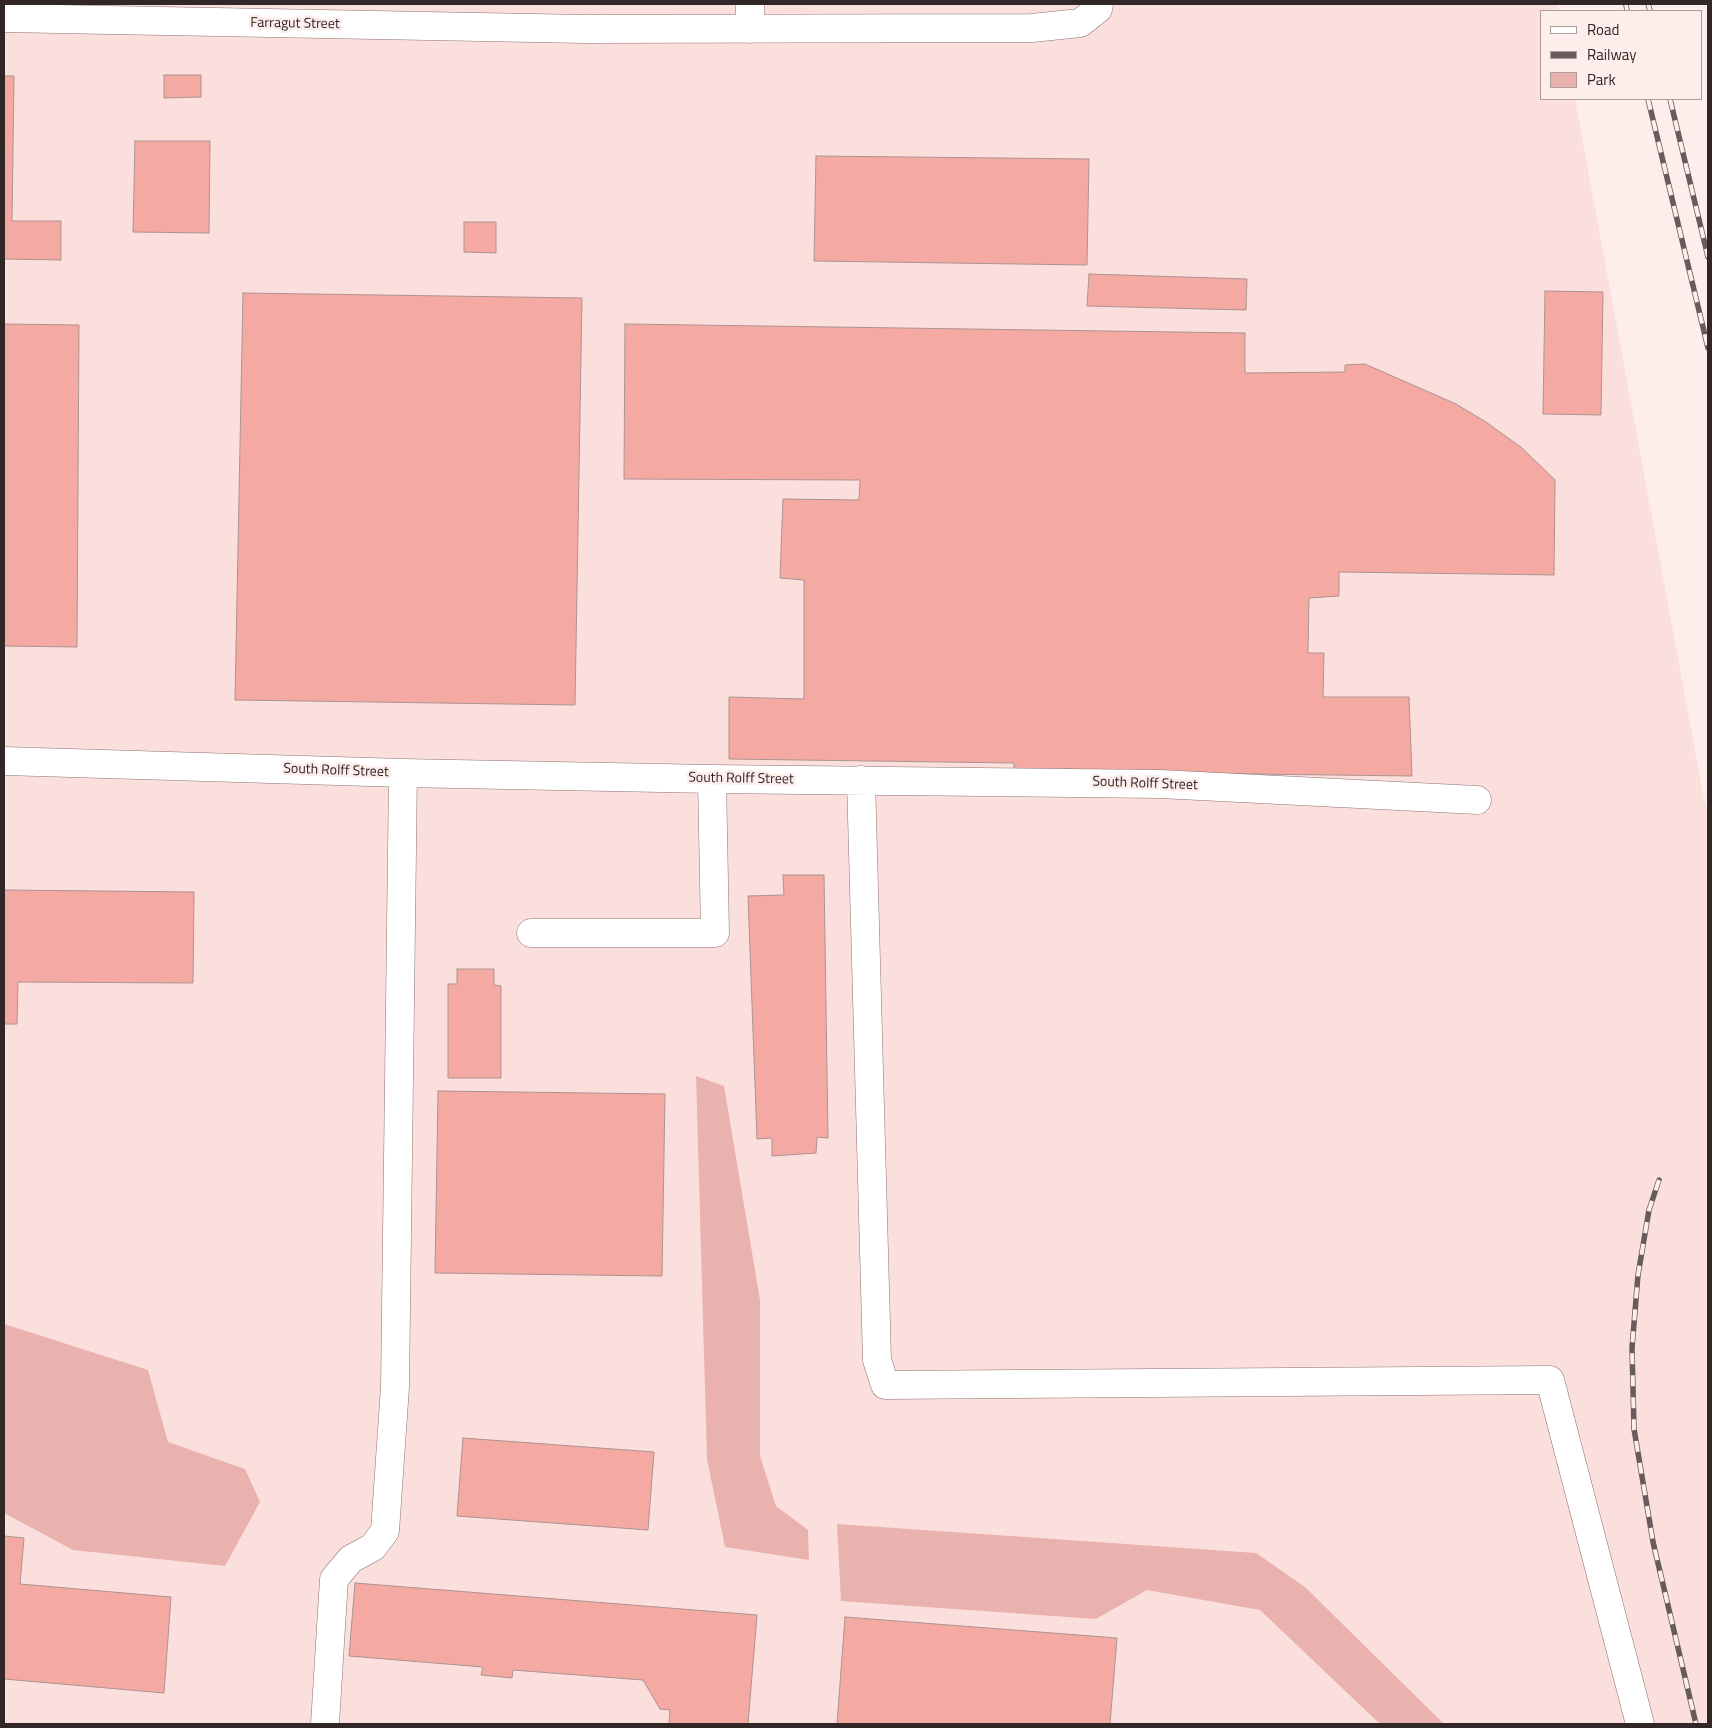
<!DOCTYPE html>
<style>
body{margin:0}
#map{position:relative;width:1712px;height:1728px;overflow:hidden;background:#fdedeb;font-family:"Titillium Web",sans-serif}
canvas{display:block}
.frame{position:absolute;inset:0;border:5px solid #302726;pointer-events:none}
.legend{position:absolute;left:1540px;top:10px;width:162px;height:90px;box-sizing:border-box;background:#fdedeb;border:1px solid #ab9e9c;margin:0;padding:6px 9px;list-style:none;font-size:15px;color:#302726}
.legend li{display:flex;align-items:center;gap:10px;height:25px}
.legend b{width:25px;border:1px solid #ab9e9c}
</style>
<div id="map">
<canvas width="1712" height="1728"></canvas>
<div class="frame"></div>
<ul class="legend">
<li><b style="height:6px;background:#fff"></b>Road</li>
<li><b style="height:6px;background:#675c5b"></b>Railway</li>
<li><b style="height:14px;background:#e9b2ae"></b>Park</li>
</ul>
</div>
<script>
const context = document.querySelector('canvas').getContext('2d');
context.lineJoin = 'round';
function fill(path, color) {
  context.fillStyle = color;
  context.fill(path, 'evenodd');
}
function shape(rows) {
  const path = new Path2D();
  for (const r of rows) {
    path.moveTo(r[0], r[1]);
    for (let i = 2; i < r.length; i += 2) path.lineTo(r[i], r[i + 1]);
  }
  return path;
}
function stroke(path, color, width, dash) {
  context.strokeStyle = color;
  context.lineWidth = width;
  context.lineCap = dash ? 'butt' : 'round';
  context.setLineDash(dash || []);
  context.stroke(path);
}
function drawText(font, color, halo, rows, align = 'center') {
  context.font = font + ' "Titillium Web",sans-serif';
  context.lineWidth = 5;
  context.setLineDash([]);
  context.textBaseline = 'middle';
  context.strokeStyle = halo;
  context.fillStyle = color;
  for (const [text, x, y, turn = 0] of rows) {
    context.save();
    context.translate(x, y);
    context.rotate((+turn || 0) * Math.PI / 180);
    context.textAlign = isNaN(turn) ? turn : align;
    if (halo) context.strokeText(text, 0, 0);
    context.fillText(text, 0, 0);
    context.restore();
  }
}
fill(shape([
 [4,4,1558,4,1559,11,1541,11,1541,99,1575,99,1703,794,1708,813,1708,1724,4,1724]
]), '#fbdfdc');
fill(shape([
 [696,1076,724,1086,760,1300,760,1456,776,1506,808,1530,809,1560,725,1547,707,1459],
 [4,1324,148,1370,168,1442,245,1469,260,1502,225,1566,73,1550,4,1513],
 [837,1524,1256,1553,1305,1587,1444,1724,1380,1724,1260,1610,1147,1590,1096,1619,841,1601]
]), '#e9b2ae');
const building = shape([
 [164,75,201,75,201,97,164,98,164,75],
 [4,76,14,76,12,221,61,221,61,260,4,259,4,76],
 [135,141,210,141,209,233,133,232,135,141],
 [816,156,1089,159,1087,265,814,261,816,156],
 [464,222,496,222,496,253,464,252,464,222],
 [1089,274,1247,279,1246,310,1087,306,1089,274],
 [1545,291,1603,292,1601,415,1543,414,1545,291],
 [243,293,582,298,575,705,235,700,243,293],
 [4,324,79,325,77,647,4,646,4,324],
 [625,324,1245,333,1245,373,1345,372,1345,365,1365,364,1456,404,1486,422,1522,448,1555,480,1554,575,1339,572,1339,596,1309,598,1308,653,1324,653,1323,697,1409,697,1412,776,1014,771,1014,763,729,759,729,697,804,699,804,580,780,578,783,499,859,500,860,480,624,479,625,324],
 [783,875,824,875,828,1138,817,1137,816,1153,772,1156,772,1138,757,1139,748,896,784,895,783,875],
 [4,890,194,892,193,983,18,982,17,1024,4,1024,4,890],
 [457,969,494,969,494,985,501,986,501,1078,448,1078,448,984,457,984,457,969],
 [438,1091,665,1094,662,1276,435,1273,438,1091],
 [463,1438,654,1452,648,1530,457,1516,463,1438],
 [4,1536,24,1538,20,1584,171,1597,164,1693,4,1679,4,1536],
 [355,1583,757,1615,748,1724,669,1724,670,1710,660,1709,643,1680,513,1670,512,1678,481,1675,483,1667,349,1656,355,1583],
 [845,1617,1117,1638,1110,1724,837,1724,845,1617]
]);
fill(building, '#f5a9a3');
stroke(building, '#ac9491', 1);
const minor = shape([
 [4,18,586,29,1032,28,1080,23,1098,9,1099,4],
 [750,29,750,4],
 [4,761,403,773,712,779,1160,784,1477,800],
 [861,780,877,1360,885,1385,1550,1380,1640,1724],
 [531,933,715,933,712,779],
 [325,1724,334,1579,351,1559,373,1547,385,1531,395,1387,403,773]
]);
stroke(minor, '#8c7472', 29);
stroke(minor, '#fff', 28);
const rail = shape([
 [1626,4,1627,11],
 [1648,4,1650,11],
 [1648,99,1708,348],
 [1670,99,1708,257],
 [1659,1180,1649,1210,1638,1275,1632,1348,1634,1429,1653,1542,1696,1724]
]);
stroke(rail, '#675c5b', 5.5);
stroke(rail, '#fdedeb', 4, [11]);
drawText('14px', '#302726', '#fdedeb', [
 ["Farragut Street",295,24,1],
 ["South Rolff Street",336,771,2],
 ["South Rolff Street",741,779,1],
 ["South Rolff Street",1145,784,2]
]);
</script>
